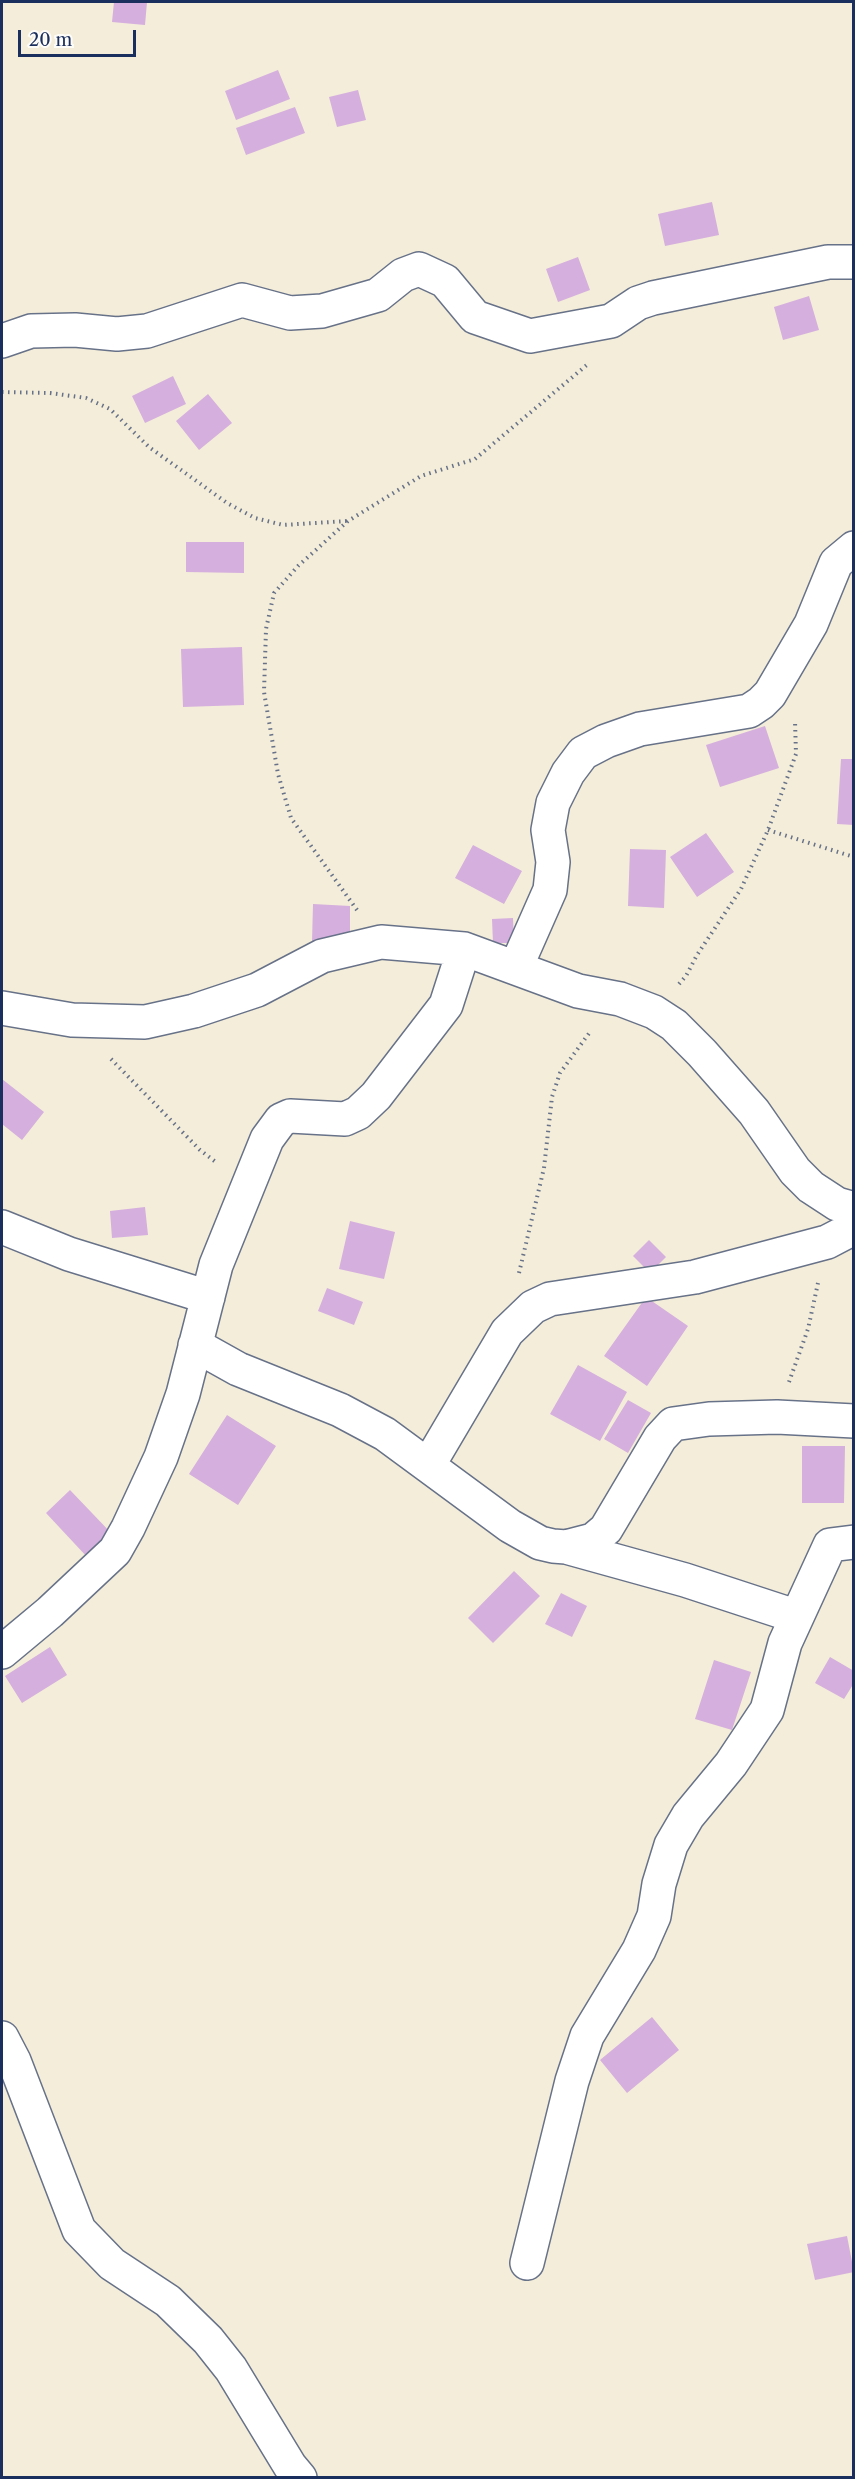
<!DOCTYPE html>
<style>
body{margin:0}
#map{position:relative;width:855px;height:2479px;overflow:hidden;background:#f4edd9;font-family:"Libre Caslon Text",serif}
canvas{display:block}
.frame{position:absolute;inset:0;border:3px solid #1b2f5e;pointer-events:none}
.scale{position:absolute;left:18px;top:30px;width:118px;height:27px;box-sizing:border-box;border:3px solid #1b2f5e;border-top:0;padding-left:8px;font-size:18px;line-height:21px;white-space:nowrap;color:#1b2f5e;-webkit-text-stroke:4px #fdfcf7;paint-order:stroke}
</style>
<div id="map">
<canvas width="855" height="2479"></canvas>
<div class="frame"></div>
<div class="scale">20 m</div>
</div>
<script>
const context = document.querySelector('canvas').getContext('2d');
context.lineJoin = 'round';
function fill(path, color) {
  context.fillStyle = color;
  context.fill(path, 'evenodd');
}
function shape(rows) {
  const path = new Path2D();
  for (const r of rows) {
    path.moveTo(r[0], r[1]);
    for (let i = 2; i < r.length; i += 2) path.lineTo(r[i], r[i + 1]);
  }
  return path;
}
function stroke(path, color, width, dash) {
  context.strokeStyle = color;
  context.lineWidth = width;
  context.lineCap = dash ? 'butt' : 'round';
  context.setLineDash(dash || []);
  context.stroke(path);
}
fill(shape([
 [114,2,147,2,145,25,112,22],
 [278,70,290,99,236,120,225,91],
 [358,90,366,120,337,127,329,97],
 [295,107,305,133,246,155,236,128],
 [712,202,719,235,665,246,658,214],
 [578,257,590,290,558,302,546,269],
 [809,296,819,330,783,340,774,307],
 [173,376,186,404,145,423,132,396],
 [208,394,232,423,199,450,176,421],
 [186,542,244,542,244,573,186,572],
 [242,647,244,705,183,707,181,649],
 [765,726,779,768,720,787,706,745],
 [841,759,854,759,854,825,837,824],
 [706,833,734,872,697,897,670,857],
 [473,845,522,871,504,904,455,878],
 [630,849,666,850,664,908,628,906],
 [313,904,350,906,350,943,312,942],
 [513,918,514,943,493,943,492,919],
 [2,1079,44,1112,22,1140,2,1124],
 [145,1207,148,1235,112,1238,110,1211],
 [350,1221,395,1232,384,1279,339,1269],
 [649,1240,666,1257,650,1273,633,1256],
 [327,1288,363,1302,354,1325,318,1311],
 [646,1297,688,1326,647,1386,604,1356],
 [578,1365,627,1392,600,1441,550,1414],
 [628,1400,651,1413,628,1453,604,1439],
 [227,1415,276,1446,238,1505,189,1474],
 [802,1446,845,1446,844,1503,802,1503],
 [70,1490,113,1535,88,1558,46,1513],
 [514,1571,540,1596,493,1643,468,1618],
 [561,1593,587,1606,572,1637,545,1624],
 [50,1647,67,1675,22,1703,5,1676],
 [830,1657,854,1671,854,1683,844,1699,815,1683],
 [714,1660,751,1672,732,1730,695,1719],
 [652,2017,679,2050,627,2093,600,2060],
 [847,2236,854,2272,815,2280,807,2244]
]), '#d5afde');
const minor = shape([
 [2,341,31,331,75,330,117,334,147,331,242,300,290,313,322,311,378,295,403,275,419,269,445,281,475,317,530,336,611,321,638,303,653,298,828,262,854,262],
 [516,967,550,890,553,862,548,830,553,803,568,773,583,753,606,741,640,729,749,711,761,703,770,694,811,624,836,563,854,548],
 [2,1008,72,1020,145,1022,194,1011,257,990,322,956,381,942,464,949,578,991,620,999,654,1012,674,1025,702,1053,754,1112,795,1171,811,1187,837,1204,854,1209],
 [2,1227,69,1254,208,1297],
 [195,1345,238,1369,340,1410,385,1434,510,1526,540,1543,553,1546,566,1547,593,1540,606,1529,660,1438,673,1424,709,1419,777,1417,854,1421],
 [429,1464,507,1332,533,1307,550,1299,695,1277,827,1242,854,1228],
 [566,1547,685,1580,795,1616],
 [2,1652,50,1612,115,1551,128,1528,161,1457,183,1394,216,1265,267,1139,281,1120,290,1116,345,1119,358,1113,376,1096,446,1005,464,949],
 [2,2038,14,2061,79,2230,112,2264,168,2301,208,2340,231,2369,290,2466,300,2478],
 [527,2263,572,2081,587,2036,639,1950,654,1916,659,1884,671,1845,688,1816,731,1764,767,1710,785,1643,830,1545,854,1542]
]);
stroke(minor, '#677289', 36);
stroke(shape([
 [2,392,50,393,86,398,110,409,149,447,227,503,255,518,283,525,347,521],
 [768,830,854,857],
 [357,910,291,818,278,774,264,692,266,629,274,593,298,566,348,521,421,476,475,459,588,364],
 [679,984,686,976,697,955,741,889,768,830,796,754,795,721],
 [111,1059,200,1150,217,1163],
 [519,1273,544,1168,552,1097,560,1073,590,1032],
 [789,1382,808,1329,818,1283]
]), '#677289', 4, [1.5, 4.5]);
stroke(minor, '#fff', 33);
</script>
